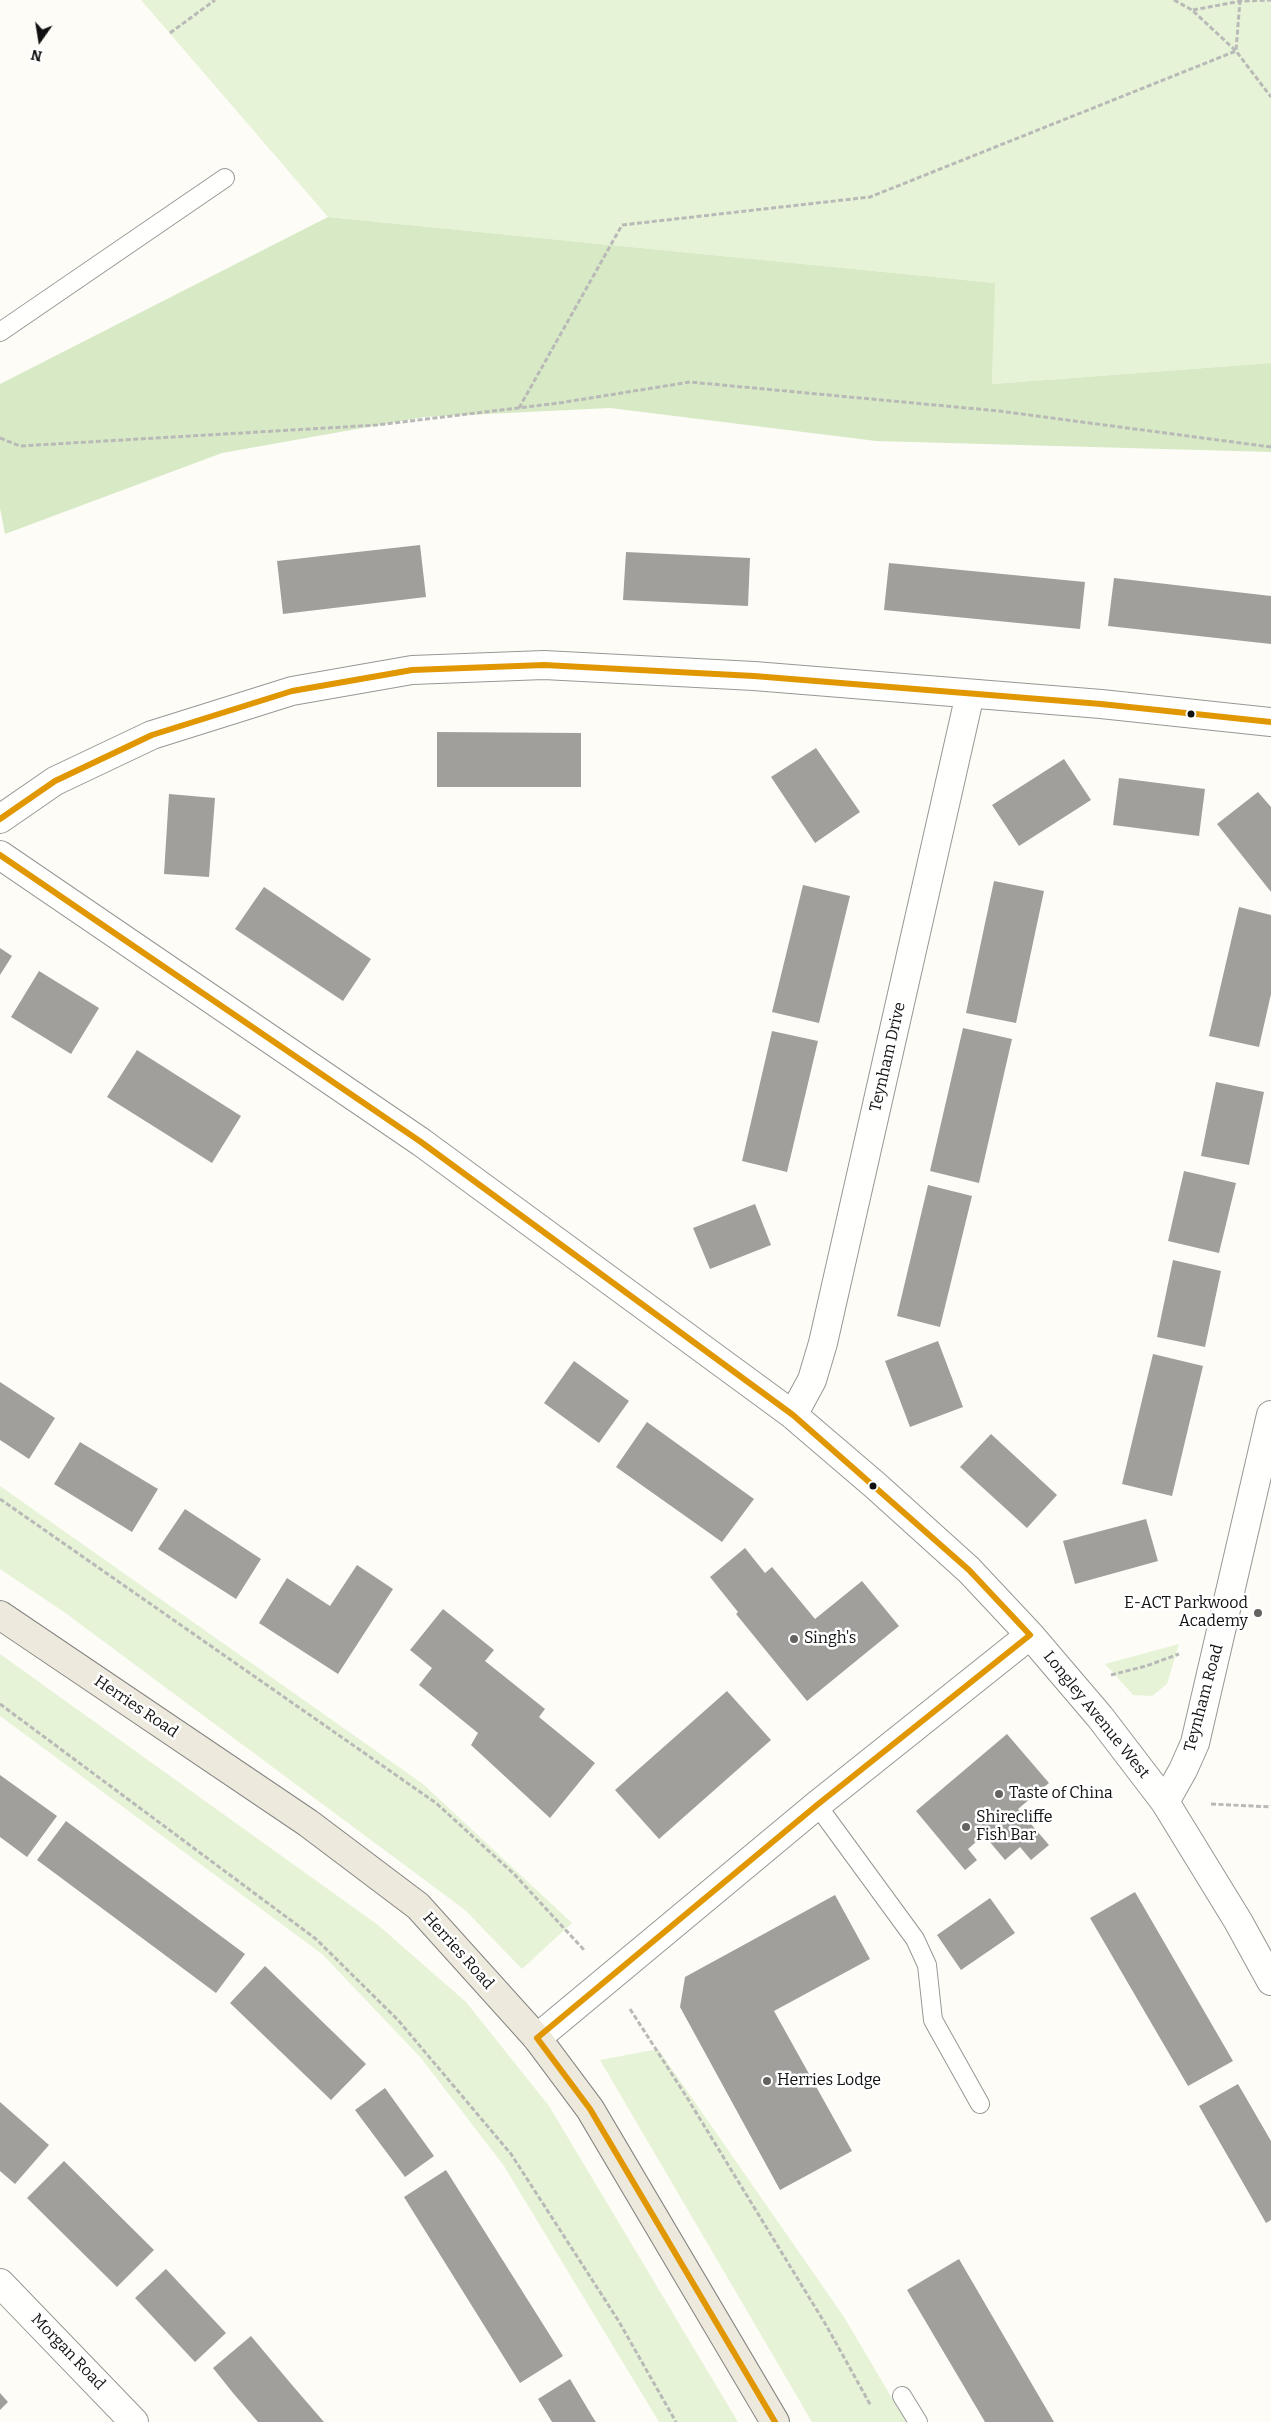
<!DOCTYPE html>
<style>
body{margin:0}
#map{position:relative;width:1271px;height:2422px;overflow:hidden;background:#fdfcf7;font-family:Bitter,serif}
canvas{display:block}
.north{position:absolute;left:15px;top:15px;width:50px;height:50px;-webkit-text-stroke:4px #fff;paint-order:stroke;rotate:193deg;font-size:14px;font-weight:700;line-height:20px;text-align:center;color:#111}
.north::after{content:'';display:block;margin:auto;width:18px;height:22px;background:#111;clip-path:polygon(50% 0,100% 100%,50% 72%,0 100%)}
</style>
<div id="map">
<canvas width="1271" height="2422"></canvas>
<div class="north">N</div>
</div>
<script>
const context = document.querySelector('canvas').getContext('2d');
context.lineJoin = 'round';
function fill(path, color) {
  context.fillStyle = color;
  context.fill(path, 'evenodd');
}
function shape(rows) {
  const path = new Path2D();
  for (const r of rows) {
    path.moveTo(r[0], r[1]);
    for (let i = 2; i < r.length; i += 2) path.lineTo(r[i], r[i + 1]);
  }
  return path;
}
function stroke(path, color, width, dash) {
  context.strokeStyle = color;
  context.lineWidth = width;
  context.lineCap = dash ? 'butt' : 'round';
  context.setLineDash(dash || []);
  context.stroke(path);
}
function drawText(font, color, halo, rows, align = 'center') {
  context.font = font + ' Bitter,serif';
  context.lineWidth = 5;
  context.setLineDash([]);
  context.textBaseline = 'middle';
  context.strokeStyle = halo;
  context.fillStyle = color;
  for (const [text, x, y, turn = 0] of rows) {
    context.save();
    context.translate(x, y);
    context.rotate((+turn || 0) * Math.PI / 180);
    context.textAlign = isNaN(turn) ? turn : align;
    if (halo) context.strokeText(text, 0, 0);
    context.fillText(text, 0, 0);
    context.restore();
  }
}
fill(shape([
 [141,0,1271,0,1271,363,992,384,994,283,328,217],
 [0,1486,423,1784,572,1923,522,1969,465,1910,64,1612,0,1569],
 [1179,1644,1167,1684,1152,1696,1133,1695,1105,1664],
 [0,1654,378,1925,466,2002,549,2106,738,2422,659,2422,504,2166,421,2058,322,1954,0,1716],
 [658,2049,844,2317,906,2422,812,2422,600,2060]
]), '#e7f3d7');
fill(shape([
 [328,217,995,283,992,384,1271,363,1271,452,876,441,610,408,424,417,222,453,5,534,0,508,0,384]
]), '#d8eac5');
fill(shape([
 [420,545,426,597,283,614,277,561],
 [626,552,750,558,748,606,623,600],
 [889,563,1085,582,1080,629,884,610],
 [1114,578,1271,596,1271,644,1108,626],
 [437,732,581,733,581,787,437,787],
 [816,748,860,812,815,843,771,777],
 [1064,759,1091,800,1019,846,992,805],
 [1119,778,1205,789,1199,836,1113,825],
 [1258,792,1271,807,1271,892,1217,824],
 [169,794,215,798,209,877,164,874],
 [994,881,1044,891,1016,1023,966,1013],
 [803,885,850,896,819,1023,772,1012],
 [264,887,371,959,343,1001,235,929],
 [1239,907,1271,915,1271,994,1259,1047,1209,1036],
 [0,948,12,956,0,975],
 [39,971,99,1008,71,1054,11,1017],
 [963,1028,1012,1039,979,1183,930,1171],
 [772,1031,818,1041,787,1172,742,1161],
 [137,1050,241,1116,212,1163,107,1097],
 [1216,1082,1264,1092,1249,1165,1201,1156],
 [1184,1171,1236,1183,1219,1253,1168,1241],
 [928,1185,972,1196,940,1327,897,1316],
 [755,1204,771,1245,710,1269,693,1228],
 [1173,1260,1221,1271,1205,1347,1157,1337],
 [938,1341,963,1407,910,1427,885,1361],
 [1153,1354,1203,1366,1172,1496,1122,1484],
 [574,1361,629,1401,599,1443,544,1403],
 [0,1382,55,1418,29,1459,0,1440],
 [647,1422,754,1499,722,1542,616,1467],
 [991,1434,1057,1495,1027,1528,960,1467],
 [80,1442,158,1489,132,1532,54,1484],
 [185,1509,261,1559,236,1599,158,1549],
 [1146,1519,1158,1561,1075,1584,1063,1541],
 [745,1548,765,1573,772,1567,815,1619,862,1581,899,1626,807,1701,736,1614,738,1612,710,1577],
 [357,1565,393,1589,338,1674,259,1623,287,1578,330,1606],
 [443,1609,494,1650,485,1661,545,1709,539,1717,595,1763,550,1818,471,1745,478,1733,419,1685,432,1668,410,1650],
 [727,1691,771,1740,659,1839,615,1790],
 [1007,1734,1049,1783,1018,1809,1049,1845,1031,1860,1020,1847,1005,1860,984,1835,968,1849,977,1860,965,1870,916,1811],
 [0,1775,57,1816,27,1857,0,1837],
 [66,1821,245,1954,216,1993,37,1860],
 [1135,1892,1233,2061,1188,2086,1090,1918],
 [835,1895,870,1959,774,2011,852,2151,780,2190,680,2007,685,1977],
 [990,1898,1015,1933,961,1970,937,1935],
 [265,1966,366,2064,331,2100,230,2003],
 [1238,2084,1271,2141,1271,2220,1266,2223,1199,2106],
 [385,2088,434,2156,405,2177,355,2110],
 [0,2102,49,2145,15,2184,0,2171],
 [64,2161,154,2250,117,2287,27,2198],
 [446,2170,563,2356,520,2383,404,2197],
 [959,2259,1054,2422,985,2422,907,2290],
 [166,2269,226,2333,195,2362,135,2298],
 [251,2336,292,2385,324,2422,258,2422,233,2393,213,2368],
 [570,2379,592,2416,596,2422,552,2422,538,2399],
 [0,2393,8,2402,0,2410]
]), '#a19f9c');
const lane = shape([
 [0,332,225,178],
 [817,1805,915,1939,927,1965,933,2020,980,2104],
 [902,2396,918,2422]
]);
const street = shape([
 [0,819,55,781,152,735,292,691,412,670,544,665,754,676,1101,704,1271,722],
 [0,855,421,1142,793,1415,876,1486,969,1570,1030,1635,1100,1717,1165,1802,1238,1921,1271,1981],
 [793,1415,812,1380,823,1343,970,694],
 [1165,1802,1183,1770,1195,1743,1271,1415],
 [537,2038,817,1805,1030,1635],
 [0,2283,134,2422]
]);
const primary = shape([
 [0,1615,308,1823,418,1906,537,2038,590,2109,775,2422]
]);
stroke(lane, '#979795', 20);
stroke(street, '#979795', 30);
stroke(primary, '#858482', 30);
stroke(shape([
 [1174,0,1192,10,1236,51,1271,97],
 [1193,10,1241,1,1271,0],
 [170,33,215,0],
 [519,408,622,225,870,197,1236,51,1240,0],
 [0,438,20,446,377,425,559,403,690,382,999,411,1271,447],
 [0,1499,436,1803,514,1874,585,1951],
 [1111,1675,1146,1666,1179,1654],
 [0,1704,316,1939,398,2020,511,2154,618,2320,676,2422],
 [1211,1804,1271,1807],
 [630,2009,686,2096,826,2325,871,2406]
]), '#b9b9b8', 3, [5, 2.5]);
stroke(lane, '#fffffe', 18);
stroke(street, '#fffffe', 28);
stroke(primary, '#ede9dc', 28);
stroke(shape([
 [0,819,55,781,152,735,292,691,412,670,544,665,754,676,1101,704,1271,722],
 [0,855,421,1142,793,1415,969,1570,1030,1635,817,1805,537,2038,590,2109,775,2422]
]), '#e09702', 6);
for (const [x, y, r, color] of [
 [1191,714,4.5,"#111"],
 [873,1486,4.5,"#111"],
 [1258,1613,5,"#646362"],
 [794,1639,5,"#646362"],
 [999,1794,5,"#646362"],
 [966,1827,5,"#646362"],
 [767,2081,5,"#646362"]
]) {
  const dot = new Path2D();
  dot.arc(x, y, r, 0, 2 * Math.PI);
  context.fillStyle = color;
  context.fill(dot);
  stroke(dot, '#fff', 2);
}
drawText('16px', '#111', '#fff', [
 ["Teynham Drive",888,1057,-77],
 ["Teynham Road",1204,1698,-75],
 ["Herries Road",136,1707,34],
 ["Longley Avenue West",1096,1715,51],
 ["Herries Road",458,1951,48],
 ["Morgan Road",68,2352,46]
]);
drawText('16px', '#111', '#fff', [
 ["E-ACT Parkwood",1248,1604,"right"],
 ["Academy",1248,1622,"right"],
 ["Singh's",804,1639],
 ["Taste of China",1009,1794],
 ["Shirecliffe",976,1818],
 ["Fish Bar",976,1836],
 ["Herries Lodge",777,2081]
], 'left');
</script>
